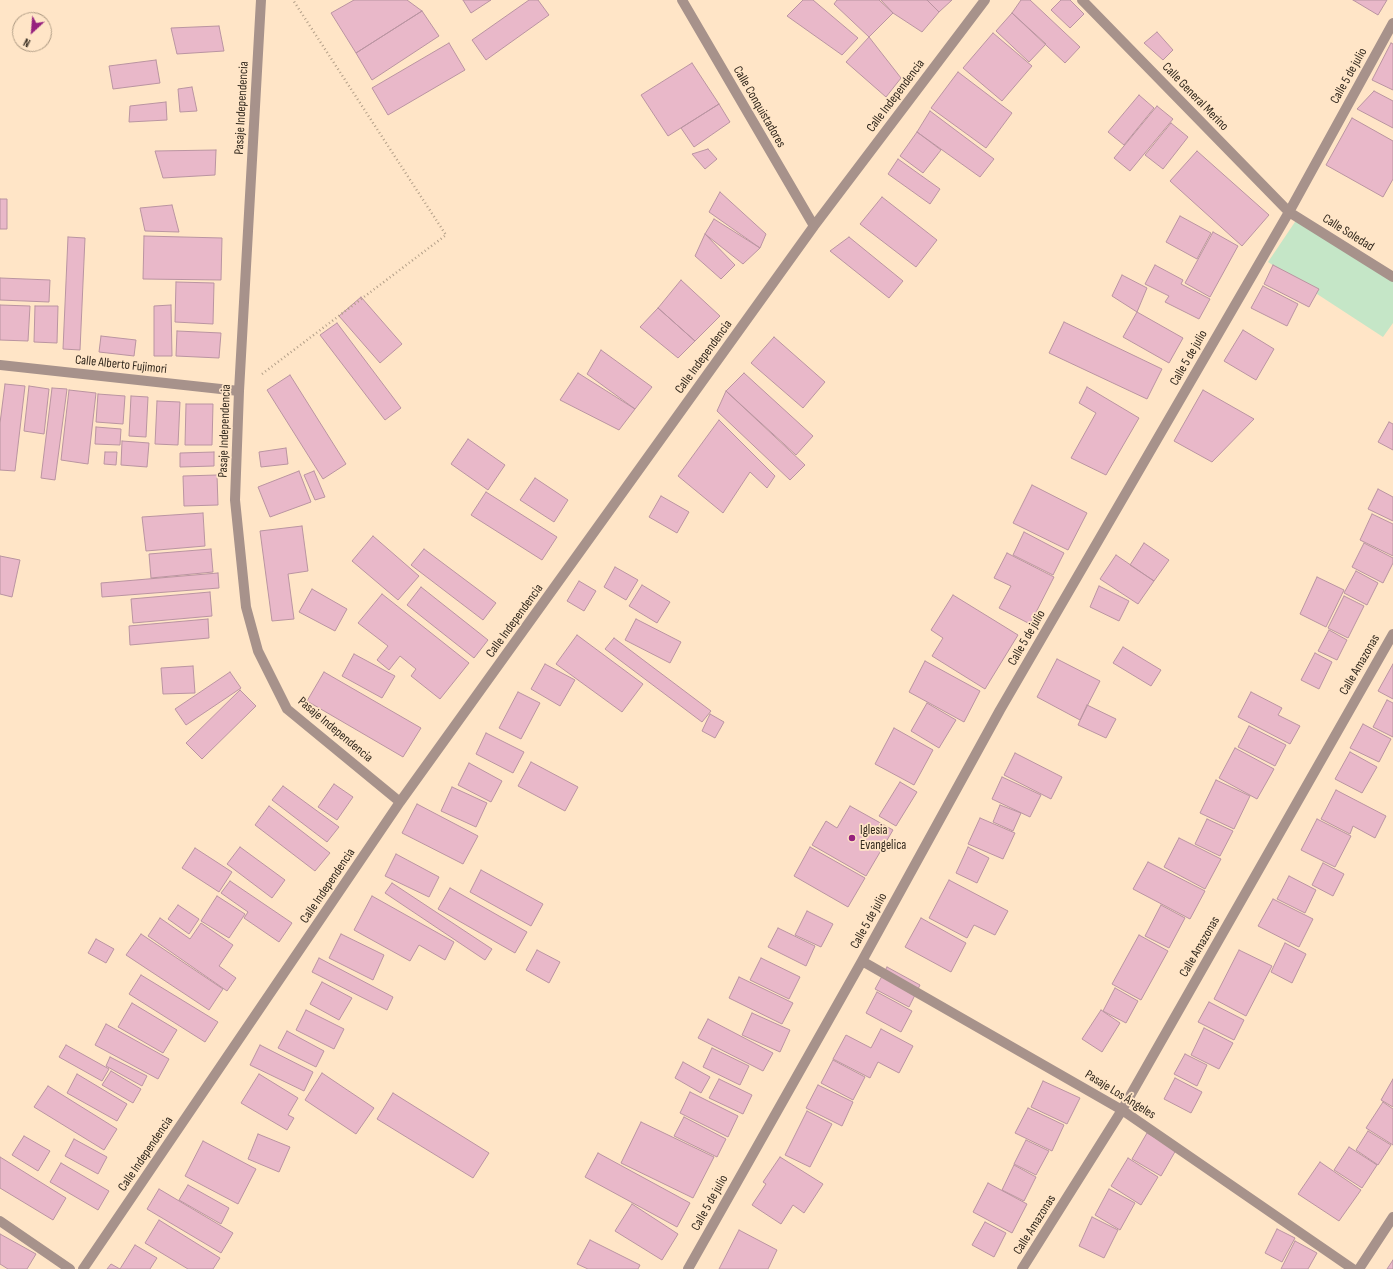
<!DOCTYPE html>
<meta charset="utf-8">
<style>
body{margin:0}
#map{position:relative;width:1393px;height:1269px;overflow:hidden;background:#ffe5c7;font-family:"Sofia Sans Condensed",sans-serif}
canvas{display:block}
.north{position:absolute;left:12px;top:12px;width:40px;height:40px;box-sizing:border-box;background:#ffe5c7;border:1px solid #ad9a83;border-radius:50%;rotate:206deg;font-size:11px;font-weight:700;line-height:16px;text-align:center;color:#33291e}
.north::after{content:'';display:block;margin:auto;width:14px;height:18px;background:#96217e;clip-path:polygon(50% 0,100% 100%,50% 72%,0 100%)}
</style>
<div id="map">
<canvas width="1393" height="1269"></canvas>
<div class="north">N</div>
</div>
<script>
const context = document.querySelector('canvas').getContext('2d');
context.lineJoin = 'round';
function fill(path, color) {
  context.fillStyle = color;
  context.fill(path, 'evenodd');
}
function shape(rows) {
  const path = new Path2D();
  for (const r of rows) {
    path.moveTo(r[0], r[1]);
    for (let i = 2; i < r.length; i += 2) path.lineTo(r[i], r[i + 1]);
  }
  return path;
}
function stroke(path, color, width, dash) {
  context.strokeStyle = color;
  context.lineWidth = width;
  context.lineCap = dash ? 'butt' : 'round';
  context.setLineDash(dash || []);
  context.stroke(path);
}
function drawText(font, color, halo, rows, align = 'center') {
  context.font = font + ' "Sofia Sans Condensed",sans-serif';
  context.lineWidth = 3.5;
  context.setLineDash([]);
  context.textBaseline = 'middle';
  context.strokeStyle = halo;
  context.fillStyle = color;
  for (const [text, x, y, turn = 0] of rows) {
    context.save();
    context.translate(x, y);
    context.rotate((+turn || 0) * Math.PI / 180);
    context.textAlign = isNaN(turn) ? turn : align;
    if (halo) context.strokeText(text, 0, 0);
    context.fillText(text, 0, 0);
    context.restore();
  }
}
fill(shape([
 [1297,219,1393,280,1393,323,1383,337,1268,262]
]), '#c5e6c7');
const building = shape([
 [354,0,407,0,422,11,356,53,331,13,354,0],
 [463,0,491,0,471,13,463,0],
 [529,0,538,0,549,15,486,60,472,40,529,0],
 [803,0,813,0,858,38,842,55,787,16,803,0],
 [837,0,879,0,893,13,869,37,834,4,837,0],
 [881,0,927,0,939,12,922,32,893,13,881,0],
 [927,0,952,0,939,12,927,0],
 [1021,0,1030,0,1080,47,1065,63,1012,13,1021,0],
 [1061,0,1070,0,1084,14,1070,28,1051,10,1061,0],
 [1353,0,1387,0,1378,15,1353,0],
 [422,11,439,36,372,80,356,53,422,11],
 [1012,13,1046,44,1029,62,996,31,1012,13],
 [219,26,224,51,177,54,171,28,219,26],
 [1157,32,1173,50,1163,60,1144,43,1157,32],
 [993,33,1032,66,1002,101,963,68,993,33],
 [869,37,901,78,886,97,846,62,869,37],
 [449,43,465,70,388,115,372,88,449,43],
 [1391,43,1393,44,1393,90,1372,80,1391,43],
 [156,60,160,83,113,89,109,66,156,60],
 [692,63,719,104,668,136,641,95,692,63],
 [958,72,1012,113,986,148,931,108,958,72],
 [192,87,197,111,180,112,178,89,192,87],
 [1374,91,1393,101,1393,128,1357,109,1374,91],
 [1139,95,1154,108,1124,145,1108,132,1139,95],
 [166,102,167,120,129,122,130,106,166,102],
 [719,104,730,122,694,147,681,128,719,104],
 [1157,106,1173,119,1130,171,1114,158,1157,106],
 [930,111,994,159,980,177,917,132,930,111],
 [1352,118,1393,141,1393,179,1383,197,1326,165,1352,118],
 [1171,123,1188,137,1163,169,1145,155,1171,123],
 [917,132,941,150,923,173,900,156,917,132],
 [708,149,717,159,705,169,692,154,708,149],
 [216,150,215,175,163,178,155,151,216,150],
 [1197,151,1269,215,1242,246,1170,181,1197,151],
 [898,159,940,189,930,204,888,174,898,159],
 [720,192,766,234,760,248,709,212,720,192],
 [882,197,937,240,916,267,860,224,882,197],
 [0,199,7,199,7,229,0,229,0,199],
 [172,205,179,232,145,231,140,208,172,205],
 [1180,216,1211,233,1197,259,1166,242,1180,216],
 [714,219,760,248,743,264,705,234,714,219],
 [1213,232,1238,246,1210,297,1185,283,1213,232],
 [705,234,735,265,721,279,695,256,705,234],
 [144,236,222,238,221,280,143,279,144,236],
 [68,237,85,238,80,350,63,349,68,237],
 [849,237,903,281,889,298,830,251,849,237],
 [1155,265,1183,280,1181,284,1210,299,1199,319,1165,302,1169,296,1145,284,1155,265],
 [1273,265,1319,289,1309,307,1264,284,1273,265],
 [1122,275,1147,288,1137,312,1112,296,1122,275],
 [0,278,50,280,49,302,0,300,0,278],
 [681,280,720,316,695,341,658,308,681,280],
 [176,282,214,283,213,324,175,322,176,282],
 [1263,286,1298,304,1287,326,1251,308,1263,286],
 [361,297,402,344,380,363,339,316,361,297],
 [0,305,30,306,28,341,0,340,0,305],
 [171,305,172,356,154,356,154,306,171,305],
 [35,306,58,306,57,343,34,342,35,306],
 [658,308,695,341,678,358,640,327,658,308],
 [1137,312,1183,338,1169,363,1123,337,1137,312],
 [1064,322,1162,369,1147,399,1049,353,1064,322],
 [337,323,401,408,385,420,320,335,337,323],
 [1243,330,1274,349,1256,380,1224,361,1243,330],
 [177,331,221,333,219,358,176,356,177,331],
 [101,336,136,340,134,356,99,352,101,336],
 [774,337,825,382,803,408,751,363,774,337],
 [601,350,652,387,635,409,587,374,601,350],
 [578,373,635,409,619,430,560,400,578,373],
 [744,373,813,436,796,455,726,391,744,373],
 [290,375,346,464,323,479,267,390,290,375],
 [5,384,25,386,15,471,0,470,0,423,5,384],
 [29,386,49,389,44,434,24,431,29,386],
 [1087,387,1139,418,1106,475,1071,458,1096,413,1079,403,1087,387],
 [52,388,67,389,55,480,41,478,52,388],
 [69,390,96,393,88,464,61,460,69,390],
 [1203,390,1254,419,1212,462,1174,441,1203,390],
 [726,391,805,465,790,480,717,411,726,391],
 [98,394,125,396,123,424,96,422,98,394],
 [131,396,148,397,146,437,129,436,131,396],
 [157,401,180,402,178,445,155,444,157,401],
 [186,404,213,404,212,445,185,445,186,404],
 [719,420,775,476,767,488,750,472,723,513,678,476,719,420],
 [1389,422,1393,424,1393,450,1378,442,1389,422],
 [96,427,121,429,120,445,95,444,96,427],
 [468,439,505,465,488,490,451,464,468,439],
 [122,441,149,443,147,467,121,465,122,441],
 [286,448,288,464,261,467,259,452,286,448],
 [105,452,117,452,116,465,104,464,105,452],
 [214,452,214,466,180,467,180,453,214,452],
 [299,471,311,502,270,517,258,487,299,471],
 [314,471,325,497,315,500,304,475,314,471],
 [217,475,218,505,184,506,183,476,217,475],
 [535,478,568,500,554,522,520,500,535,478],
 [1032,485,1087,513,1068,550,1013,523,1032,485],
 [1378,489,1393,497,1393,521,1368,509,1378,489],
 [486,492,557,537,542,560,471,515,486,492],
 [661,496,689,512,677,533,649,517,661,496],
 [203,513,205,546,146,551,142,517,203,513],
 [1372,514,1393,524,1393,556,1360,540,1372,514],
 [302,526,308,571,288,574,294,619,272,621,260,531,302,526],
 [1024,532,1064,553,1053,575,1013,555,1024,532],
 [373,536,419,576,398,600,352,561,373,536],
 [1144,543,1169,560,1154,581,1130,565,1144,543],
 [1364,543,1393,558,1393,563,1383,583,1352,567,1364,543],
 [211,549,213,572,151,578,149,554,211,549],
 [424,549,496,603,483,620,411,565,424,549],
 [1007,553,1054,577,1030,624,999,608,1011,586,994,578,1007,553],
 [1116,555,1154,581,1138,604,1100,579,1116,555],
 [0,556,20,560,12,597,0,594,0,556],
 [615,567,638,580,626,600,604,587,615,567],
 [1356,571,1378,583,1367,605,1344,593,1356,571],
 [218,573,219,588,102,597,101,583,218,573],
 [1317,577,1344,590,1326,627,1300,614,1317,577],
 [579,581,596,591,584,611,567,601,579,581],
 [642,585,670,602,657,623,629,606,642,585],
 [1099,586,1129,601,1119,621,1090,607,1099,586],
 [421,587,488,640,474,658,407,605,421,587],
 [312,589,347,609,335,631,299,612,312,589],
 [210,592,212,616,133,623,131,599,210,592],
 [382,594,469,663,440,699,411,676,416,669,400,656,389,670,377,660,388,646,358,623,382,594],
 [953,595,1018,635,985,689,932,656,943,638,931,630,953,595],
 [1344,596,1364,606,1348,638,1328,628,1344,596],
 [208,619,209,638,130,645,129,626,208,619],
 [636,619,681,642,670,663,625,640,636,619],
 [1329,630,1347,640,1337,660,1318,651,1329,630],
 [577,635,643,684,622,712,556,664,577,635],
 [614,638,711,711,702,722,605,649,614,638],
 [1123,647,1161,670,1151,686,1113,663,1123,647],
 [1315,653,1332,662,1319,689,1301,680,1315,653],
 [354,654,395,676,382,698,342,676,354,654],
 [1057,659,1100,681,1080,720,1037,697,1057,659],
 [925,661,980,691,964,722,909,692,925,661],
 [545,664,575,680,560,706,531,689,545,664],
 [1393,664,1393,699,1378,691,1393,664],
 [193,666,195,693,163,694,161,668,193,666],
 [230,672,241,688,186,725,175,709,230,672],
 [324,672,421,728,403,757,307,701,324,672],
 [240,690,256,706,202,759,186,743,240,690],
 [518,692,540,703,521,739,499,728,518,692],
 [1251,692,1282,708,1278,715,1300,726,1290,744,1238,717,1251,692],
 [1387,700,1393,703,1393,737,1373,727,1387,700],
 [927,703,956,720,939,748,911,731,927,703],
 [1087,705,1116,719,1106,738,1078,725,1087,705],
 [710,714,724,722,715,738,702,731,710,714],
 [1363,724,1391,739,1379,762,1350,748,1363,724],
 [1249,726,1286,745,1275,766,1238,747,1249,726],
 [894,728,933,750,914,785,875,764,894,728],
 [486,733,524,752,513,773,476,754,486,733],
 [1235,748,1274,769,1257,799,1219,778,1235,748],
 [1350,752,1377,767,1362,793,1335,779,1350,752],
 [1015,753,1062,777,1051,799,1004,775,1015,753],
 [531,762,578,787,565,811,518,786,531,762],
 [469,763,502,781,491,802,458,785,469,763],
 [1002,777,1041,795,1030,817,992,799,1002,777],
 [1216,780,1250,796,1234,829,1200,813,1216,780],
 [900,782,917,792,896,826,879,816,900,782],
 [334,784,353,797,337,820,318,807,334,784],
 [283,786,339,827,327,842,272,800,283,786],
 [452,787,487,803,476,827,441,811,452,787],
 [1336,790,1386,816,1375,838,1353,826,1350,834,1321,819,1336,790],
 [417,804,478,836,463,864,402,833,417,804],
 [1000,805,1021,813,1013,831,993,822,1000,805],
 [269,806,330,853,315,871,255,825,269,806],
 [850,806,893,830,866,876,812,845,826,821,837,828,850,806],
 [980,818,1015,833,1003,859,968,844,980,818],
 [1207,819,1233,831,1220,856,1195,844,1207,819],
 [1317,819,1351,836,1335,867,1301,850,1317,819],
 [1179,838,1221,859,1205,889,1164,867,1179,838],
 [240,847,285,880,272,898,227,864,240,847],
 [810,847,865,878,848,907,794,876,810,847],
 [968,847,989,858,977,883,956,873,968,847],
 [195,848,232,872,219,892,182,868,195,848],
 [396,854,439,877,429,897,385,876,396,854],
 [1148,862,1205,891,1190,919,1133,889,1148,862],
 [1323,863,1344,874,1333,896,1312,885,1323,863],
 [481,870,543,904,531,926,470,892,481,870],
 [1289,876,1316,890,1305,913,1277,899,1289,876],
 [949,880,1008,911,995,935,974,925,967,938,929,918,949,880],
 [230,881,292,923,279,942,244,918,248,912,221,893,230,881],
 [392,883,492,949,485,960,385,893,392,883],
 [450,888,527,932,515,953,438,909,450,888],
 [217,896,245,914,229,938,201,921,217,896],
 [372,896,454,942,445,960,419,945,410,961,354,930,372,896],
 [1273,899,1313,919,1299,947,1258,926,1273,899],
 [178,905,199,919,189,934,168,919,178,905],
 [1161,905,1185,918,1169,948,1145,936,1161,905],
 [807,911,833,924,821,947,795,935,807,911],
 [160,918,190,939,201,923,233,945,219,966,236,978,227,991,148,936,160,918],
 [921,918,966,943,951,972,905,947,921,918],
 [778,928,815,946,806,966,768,947,778,928],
 [141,934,223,989,209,1010,126,955,141,934],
 [341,934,384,955,373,980,329,958,341,934],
 [1139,935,1168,951,1141,1000,1112,984,1139,935],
 [96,939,114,949,106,963,88,953,96,939],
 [1285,943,1306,954,1292,983,1271,972,1285,943],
 [537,950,560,962,549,983,526,970,537,950],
 [1239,950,1272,966,1246,1016,1214,999,1239,950],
 [319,958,393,997,387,1010,312,972,319,958],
 [761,958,800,977,789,999,750,980,761,958],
 [887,967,920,985,909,1007,875,989,887,967],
 [141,975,218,1022,205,1042,129,994,141,975],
 [739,977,793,1003,782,1024,729,998,739,977],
 [322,982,352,998,339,1020,310,1004,322,982],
 [1115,988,1138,1001,1126,1023,1103,1011,1115,988],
 [877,992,912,1011,901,1032,866,1013,877,992],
 [1209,1002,1244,1020,1234,1040,1198,1022,1209,1002],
 [132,1003,177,1030,163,1053,118,1027,132,1003],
 [306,1010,344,1029,334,1049,296,1030,306,1010],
 [1101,1010,1120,1023,1102,1052,1082,1039,1101,1010],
 [752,1013,790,1030,780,1052,742,1035,752,1013],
 [708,1019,773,1053,763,1071,698,1038,708,1019],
 [106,1024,169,1059,158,1079,95,1045,106,1024],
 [1204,1028,1233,1043,1219,1069,1191,1055,1204,1028],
 [881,1029,913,1046,899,1073,878,1062,870,1078,833,1059,846,1035,871,1048,881,1029],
 [287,1031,324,1051,316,1067,278,1048,287,1031],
 [66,1045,109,1069,102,1081,59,1057,66,1045],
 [260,1045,313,1072,304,1091,250,1065,260,1045],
 [712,1048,749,1066,740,1085,703,1067,712,1048],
 [1185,1054,1207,1065,1197,1086,1174,1074,1185,1054],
 [110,1057,147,1076,142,1086,106,1066,110,1057],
 [833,1060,865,1077,853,1100,821,1083,833,1060],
 [683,1062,710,1077,701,1093,675,1078,683,1062],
 [111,1071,141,1089,133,1103,102,1085,111,1071],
 [322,1073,374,1108,356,1134,305,1100,322,1073],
 [77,1074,127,1104,117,1121,67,1093,77,1074],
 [259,1074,298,1098,288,1115,294,1118,287,1130,241,1103,259,1074],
 [1175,1078,1202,1092,1191,1113,1164,1099,1175,1078],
 [719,1079,752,1095,743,1114,709,1098,719,1079],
 [1393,1079,1393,1107,1381,1100,1393,1079],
 [1043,1081,1080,1098,1067,1124,1031,1107,1043,1081],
 [818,1085,853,1102,842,1126,806,1108,818,1085],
 [48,1086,117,1129,104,1150,34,1107,48,1086],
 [690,1092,738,1116,728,1137,680,1113,690,1092],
 [393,1093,489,1153,473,1178,377,1119,393,1093],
 [1383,1102,1393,1109,1393,1145,1366,1128,1383,1102],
 [1028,1108,1064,1125,1052,1151,1015,1133,1028,1108],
 [807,1111,832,1124,810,1167,785,1155,807,1111],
 [684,1117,726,1139,717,1157,674,1136,684,1117],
 [641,1122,714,1157,693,1198,621,1163,641,1122],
 [1368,1131,1391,1145,1378,1165,1356,1150,1368,1131],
 [1147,1133,1176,1150,1161,1176,1132,1159,1147,1133],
 [258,1134,290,1147,279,1172,248,1159,258,1134],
 [24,1136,50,1151,38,1171,12,1155,24,1136],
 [74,1139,107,1157,98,1174,65,1156,74,1139],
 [1026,1140,1049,1151,1036,1175,1014,1164,1026,1140],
 [203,1141,256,1169,238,1204,185,1176,203,1141],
 [1349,1147,1377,1165,1362,1188,1334,1170,1349,1147],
 [598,1153,690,1203,677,1227,585,1177,598,1153],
 [0,1157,66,1198,53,1220,0,1188,0,1157],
 [780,1157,823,1184,804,1213,793,1205,781,1224,752,1205,766,1184,763,1182,780,1157],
 [1128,1158,1158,1177,1141,1205,1111,1186,1128,1158],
 [1320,1162,1361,1190,1339,1221,1298,1194,1320,1162],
 [61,1163,109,1191,98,1210,50,1182,61,1163],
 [1014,1165,1036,1177,1024,1201,1002,1190,1014,1165],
 [988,1183,1027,1204,1012,1233,973,1212,988,1183],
 [188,1185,229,1208,221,1224,179,1200,188,1185],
 [159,1189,233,1233,221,1253,147,1209,159,1189],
 [1109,1189,1135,1203,1120,1230,1095,1215,1109,1189],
 [632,1204,678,1234,662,1260,615,1231,632,1204],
 [1092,1217,1118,1230,1104,1258,1079,1246,1092,1217],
 [159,1220,220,1258,213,1269,188,1269,145,1243,159,1220],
 [985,1222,1006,1233,994,1257,972,1245,985,1222],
 [1277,1229,1295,1238,1282,1262,1265,1253,1277,1229],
 [739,1230,777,1250,768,1269,719,1269,739,1230],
 [0,1234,36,1254,27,1269,8,1269,0,1264,0,1234],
 [590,1240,640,1265,638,1269,588,1269,577,1264,590,1240],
 [1295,1241,1317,1253,1308,1269,1281,1269,1295,1241],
 [135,1245,157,1258,150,1269,107,1269,111,1264,120,1269,135,1245],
 [1393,1260,1393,1269,1387,1269,1393,1260]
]);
fill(building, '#e9b8c9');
stroke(building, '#ba94a1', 1);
stroke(shape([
 [262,374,446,235,293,0]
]), '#b39f88', 2.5, [1, 3]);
stroke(shape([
 [261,0,239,391,235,500,246,607,258,651,287,709,400,802],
 [682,0,814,226],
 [1082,0,1289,212,1393,277],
 [0,365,239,391],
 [862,961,1122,1110,1353,1269],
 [0,1221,70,1269],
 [83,1269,400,802,814,226,985,0],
 [688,1269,862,961,1000,710,1289,212,1393,23],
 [1022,1269,1122,1110,1393,634],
 [1359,1269,1393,1217]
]), '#a7928b', 10);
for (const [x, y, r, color] of [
 [852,838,4,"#96217e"]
]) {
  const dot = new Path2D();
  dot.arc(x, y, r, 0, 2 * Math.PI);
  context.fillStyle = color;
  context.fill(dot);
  stroke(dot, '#ffe5c7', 1.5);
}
drawText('13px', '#33291e', '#ffe5c7', [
 ["Calle 5 de julio",1349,76,-61],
 ["Calle Independencia",896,96,-53],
 ["Calle General Merino",1195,97,46],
 ["Calle Conquistadores",759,107,60],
 ["Pasaje Independencia",242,108,-87],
 ["Calle Soledad",1348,233,32],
 ["Calle Independencia",704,357,-54],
 ["Calle 5 de julio",1189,358,-60],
 ["Calle Alberto Fujimori",121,365,6],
 ["Pasaje Independencia",225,431,-88],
 ["Calle Independencia",515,621,-54],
 ["Calle 5 de julio",1027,638,-60],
 ["Calle Amazonas",1360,665,-60],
 ["Pasaje Independencia",335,730,40],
 ["Calle Independencia",328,886,-56],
 ["Calle 5 de julio",869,921,-61],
 ["Calle Amazonas",1200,947,-60],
 ["Pasaje Los Ángeles",1120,1095,32],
 ["Calle Independencia",146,1154,-56],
 ["Calle 5 de julio",710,1203,-61],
 ["Calle Amazonas",1035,1225,-58]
]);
drawText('13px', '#33291e', '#ffe5c7', [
 ["Iglesia",860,831],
 ["Evangelica",860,846]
], 'left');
</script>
